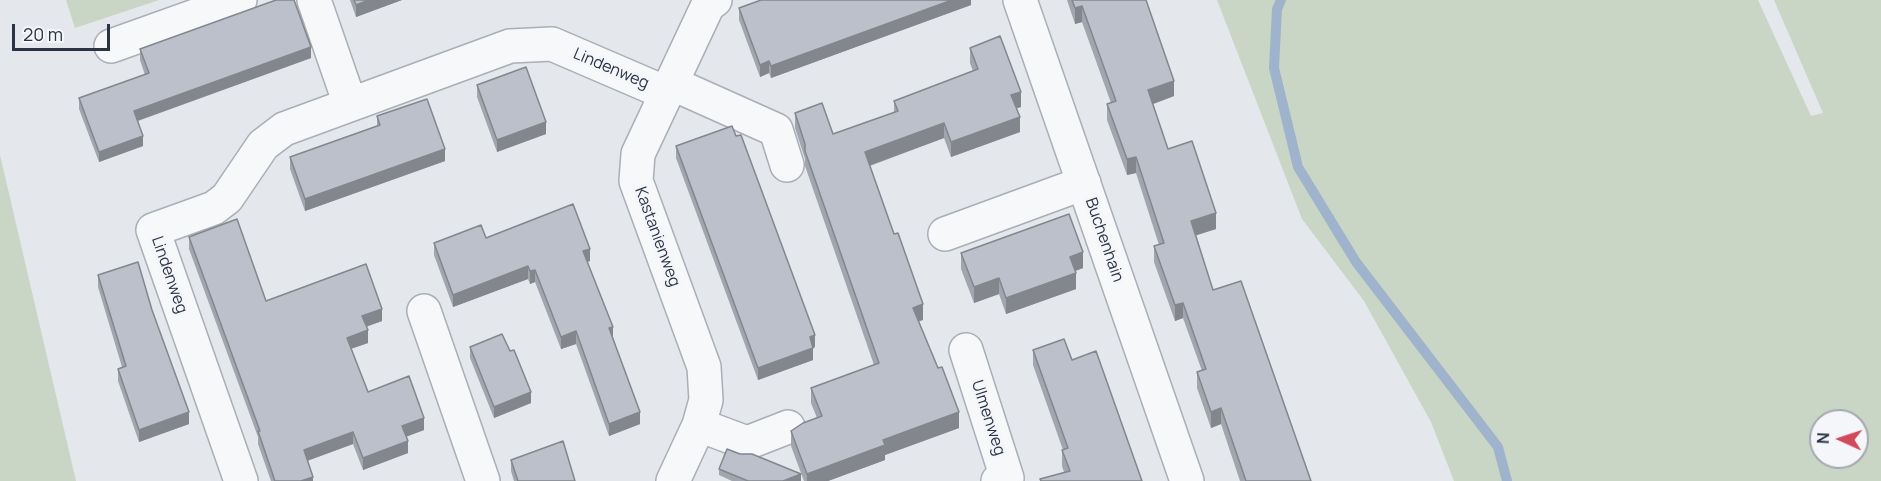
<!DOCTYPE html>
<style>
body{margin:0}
#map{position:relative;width:1881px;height:481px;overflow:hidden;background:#e4e7ec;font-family:Manrope,sans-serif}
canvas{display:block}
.north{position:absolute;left:1809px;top:409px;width:60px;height:60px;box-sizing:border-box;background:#f4f6f9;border:2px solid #a4a8b1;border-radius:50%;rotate:273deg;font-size:16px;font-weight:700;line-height:24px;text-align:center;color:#2b3445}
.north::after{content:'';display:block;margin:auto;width:21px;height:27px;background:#d1495b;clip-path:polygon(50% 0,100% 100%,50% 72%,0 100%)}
.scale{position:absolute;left:12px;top:24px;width:98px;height:27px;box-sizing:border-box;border:3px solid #2b3445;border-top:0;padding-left:8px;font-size:18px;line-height:21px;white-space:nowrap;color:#2b3445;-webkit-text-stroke:4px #f4f6f9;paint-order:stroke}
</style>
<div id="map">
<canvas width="1881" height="481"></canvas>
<div class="north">N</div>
<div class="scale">20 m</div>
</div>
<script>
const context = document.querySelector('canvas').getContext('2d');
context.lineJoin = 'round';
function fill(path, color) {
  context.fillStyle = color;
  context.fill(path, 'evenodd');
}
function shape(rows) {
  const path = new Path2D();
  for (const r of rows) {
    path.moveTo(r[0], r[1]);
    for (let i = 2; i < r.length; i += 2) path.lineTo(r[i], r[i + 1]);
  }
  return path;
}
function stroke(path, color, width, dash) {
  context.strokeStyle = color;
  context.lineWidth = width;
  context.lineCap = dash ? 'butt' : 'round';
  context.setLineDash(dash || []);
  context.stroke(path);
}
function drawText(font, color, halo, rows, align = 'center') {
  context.font = font + ' Manrope,sans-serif';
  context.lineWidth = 6;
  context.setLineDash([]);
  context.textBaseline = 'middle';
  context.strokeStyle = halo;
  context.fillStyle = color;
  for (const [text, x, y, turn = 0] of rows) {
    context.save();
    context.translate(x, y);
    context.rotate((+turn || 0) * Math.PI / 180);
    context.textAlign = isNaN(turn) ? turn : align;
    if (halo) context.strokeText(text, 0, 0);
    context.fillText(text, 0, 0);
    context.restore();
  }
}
fill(shape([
 [66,0,159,0,75,28],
 [1217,0,1758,0,1811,116,1823,113,1774,0,1881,0,1881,481,1454,481,1431,422,1364,301,1302,219],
 [1821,421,1857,421,1857,457,1821,457],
 [0,155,76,481,0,481]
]), '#c9d6c5');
stroke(shape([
 [1281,0,1277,9,1274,68,1298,167,1356,262,1498,447,1507,481]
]), '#9fb4cc', 10);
const minor = shape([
 [314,0,350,104],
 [1020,0,1187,481],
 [111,46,240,0],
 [671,83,776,130,787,165],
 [945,234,1084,183],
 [424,311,483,481],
 [966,350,1007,478,998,481],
 [699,425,747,443,788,427],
 [241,481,153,230,214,208,227,198,263,145,284,129,510,46,552,44,666,93],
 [673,481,699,425,706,400,704,367,636,181,638,154,708,5,715,0]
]);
stroke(minor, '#a9aeb7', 36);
stroke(minor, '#f7f8fa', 33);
fill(shape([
 [350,0,402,0,356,17],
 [971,0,971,5,771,78,769,73,760,77,739,20,739,8],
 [1067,0,1146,0,1174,96,1152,104,1168,149,1216,229,1196,235,1213,290,1311,481,1240,481,1221,424,1211,428,1197,388,1197,372,1202,371,1183,318,1175,321,1154,262,1154,246,1159,245,1136,173,1127,175,1107,120,1107,104,1111,103,1082,22,1075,24],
 [970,48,1021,107,1017,108,1020,132,951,157,944,138,870,166,923,320,919,321,959,428,885,455,885,460,828,481,804,481,791,446,791,431,817,418,811,403,811,388,874,365,805,166,805,159,795,128,795,113,833,134,894,113,894,101,973,71,970,63],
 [140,49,311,58,138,121,143,146,99,162,79,109,79,98,145,75,140,60],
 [477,85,546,134,497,152,477,97],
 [377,116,445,161,305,211,290,169,290,157,377,126],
 [676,146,815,347,813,348,813,360,758,380,676,158],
 [189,237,266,301,382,321,366,327,368,343,351,349,368,392,424,430,406,437,408,453,363,470,353,444,307,461,313,481,271,481,258,444,258,437,189,249],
 [434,243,590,261,587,262,613,337,640,424,609,436,576,344,561,349,535,282,530,284,528,279,453,307,434,255],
 [961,253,1083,268,1075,271,1076,289,1006,314,999,294,974,303,961,269],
 [98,275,152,310,189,424,139,442,118,381,118,369,122,367,98,287],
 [470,347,531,403,494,418,470,358],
 [1033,350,1072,360,1142,481,1040,481,1040,479,1064,472,1062,466,1062,450,1063,450,1033,365],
 [511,460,575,481,514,481,511,471],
 [719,469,801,481,732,481,719,475]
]), '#a1a5ae');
fill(shape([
 [369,0,402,0,356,17,356,5],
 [952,0,971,0,971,5,771,78,771,66],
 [1082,6,1082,22,1075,24,1075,8],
 [311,47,311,58,134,122,134,111],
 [769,61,769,73,760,77,760,65],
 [1174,81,1174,96,1148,106,1148,90],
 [1021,92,1021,107,1011,110,1011,95],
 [1020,117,1020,132,951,157,951,142],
 [546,122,546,134,497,152,497,140],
 [944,123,944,138,865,167,865,152],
 [143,136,143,146,99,162,99,152],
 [445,149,445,161,305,211,305,199],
 [1136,157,1136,173,1127,175,1127,159],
 [1216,213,1216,229,1191,237,1191,221],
 [590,249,590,261,583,263,583,251],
 [1083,252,1083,268,1070,273,1070,257],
 [528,266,528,279,453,307,453,295],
 [535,270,535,282,530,284,530,271],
 [1076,273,1076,289,1006,314,1006,298],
 [999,278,999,294,974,303,974,287],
 [1183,303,1183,318,1175,321,1175,305],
 [923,304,923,320,913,323,913,308],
 [382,309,382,321,362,328,362,316],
 [613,327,613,339,609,328],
 [368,330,368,343,347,350,347,338],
 [576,331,576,344,561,349,561,337],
 [815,335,815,347,810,349,810,337],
 [813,348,813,360,758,380,758,368],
 [531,392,531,403,494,418,494,407],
 [1221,408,1221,424,1211,428,1211,412],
 [189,412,189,424,139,442,139,430],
 [640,412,640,424,609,436,609,424],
 [959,412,959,428,885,455,885,460,828,481,807,481,807,474,883,440],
 [424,418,424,430,402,438,402,426],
 [353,432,353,444,304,462,304,450],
 [408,441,408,453,363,470,363,458],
 [801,474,801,481,783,481],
 [313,477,313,481,301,481]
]), '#83868d');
const building = shape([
 [276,0,294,0,311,47,134,111,143,136,99,152,79,98,149,73,140,49,276,0],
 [354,0,369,0,356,5,354,0],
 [761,0,952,0,771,66,769,61,760,65,739,8,761,0],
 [1072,0,1146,0,1174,81,1148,90,1168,149,1192,141,1216,213,1191,221,1213,290,1241,281,1311,481,1246,481,1221,408,1211,412,1197,372,1206,369,1183,303,1175,305,1154,246,1164,243,1136,157,1127,159,1107,104,1116,101,1082,6,1075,8,1072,0],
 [1000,36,1021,92,1011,95,1020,117,951,142,944,123,865,152,894,234,898,233,923,304,913,308,938,368,942,367,959,412,883,440,885,445,807,474,791,431,803,423,822,416,811,388,879,363,805,151,805,144,795,113,822,103,833,134,898,111,894,101,978,69,970,48,1000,36],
 [526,67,546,122,497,140,477,85,526,67],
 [427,99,445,149,305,199,290,157,380,125,377,116,427,99],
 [732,126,736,136,741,135,815,335,810,337,813,348,758,368,676,146,732,126],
 [573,204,590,249,583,251,613,327,609,328,640,412,609,424,576,331,561,337,535,270,530,271,528,266,453,295,434,243,481,225,486,238,573,204],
 [1069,214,1083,252,1070,257,1076,273,1006,298,999,278,974,287,961,253,1069,214],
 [237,219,266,301,366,264,382,309,362,316,368,330,347,338,368,392,409,376,424,418,402,426,408,441,363,458,353,432,304,450,313,477,301,481,275,481,258,431,260,431,189,237,237,219],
 [138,262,152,310,189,412,139,430,118,369,126,366,98,275,138,262],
 [502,334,510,351,514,350,531,392,494,407,470,347,502,334],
 [1064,339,1072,360,1096,351,1142,481,1041,481,1040,479,1070,471,1062,450,1068,448,1033,350,1064,339],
 [563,441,575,481,518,481,511,460,563,441],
 [727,449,740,454,752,454,801,474,783,481,748,481,719,469,727,449]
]);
fill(building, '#bbc0ca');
stroke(building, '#83868d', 1.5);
drawText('16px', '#2b3445', '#f4f6f9', [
 ["Lindenweg",611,69,23],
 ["Kastanienweg",657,237,70],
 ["Buchenhain",1104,240,71],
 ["Lindenweg",169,275,71],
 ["Ulmenweg",988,418,72]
]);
</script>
